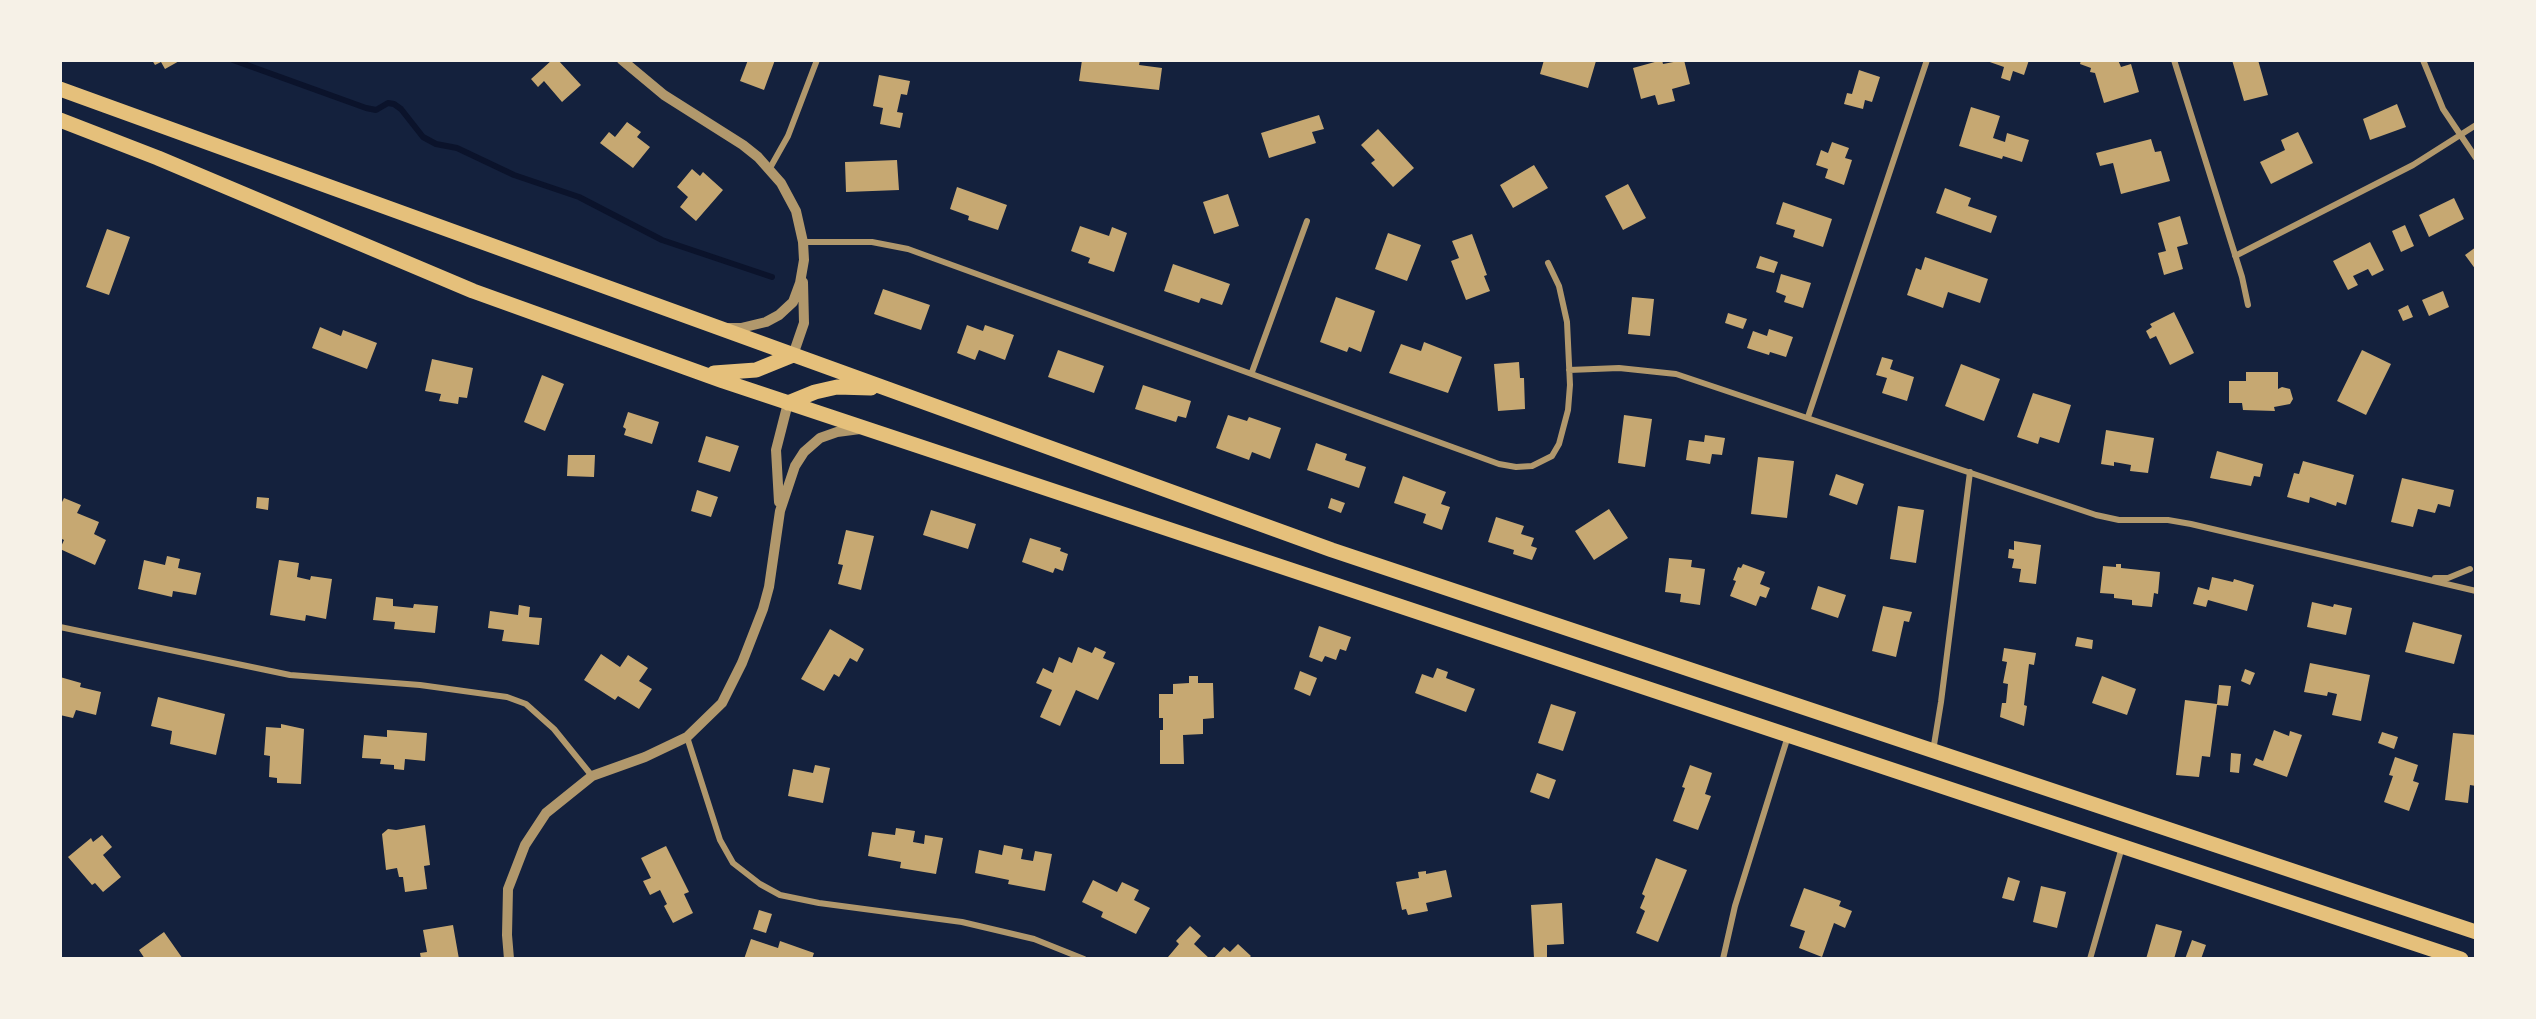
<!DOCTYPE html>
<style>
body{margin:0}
#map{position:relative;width:2536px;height:1019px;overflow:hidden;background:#14213d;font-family:Commissioner,sans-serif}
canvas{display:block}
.frame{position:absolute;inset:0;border:62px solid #f6f1e7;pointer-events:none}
</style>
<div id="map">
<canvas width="2536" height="1019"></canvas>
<div class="frame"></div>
</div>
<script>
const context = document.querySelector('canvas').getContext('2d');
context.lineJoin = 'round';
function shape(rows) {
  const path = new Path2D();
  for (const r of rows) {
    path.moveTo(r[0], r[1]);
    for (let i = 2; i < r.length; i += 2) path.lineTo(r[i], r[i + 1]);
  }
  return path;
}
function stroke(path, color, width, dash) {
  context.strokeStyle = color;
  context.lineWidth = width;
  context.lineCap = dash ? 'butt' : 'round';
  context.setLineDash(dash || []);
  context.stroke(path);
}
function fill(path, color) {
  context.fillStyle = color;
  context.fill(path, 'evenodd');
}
stroke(shape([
 [233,60,366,108,376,110,388,103,394,104,401,109,423,137,436,144,457,148,514,175,579,197,662,240,772,277]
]), '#0b132b', 6);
fill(shape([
 [152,60,181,60,165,69,161,62,155,65],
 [552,60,558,60,581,85,562,102,544,81,538,87,531,79],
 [748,60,775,60,764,90,740,81],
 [1082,60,1140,60,1139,65,1162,68,1159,90,1079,81],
 [1544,60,1593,60,1596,61,1588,88,1540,74],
 [1662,60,1663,64,1684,60,1690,84,1672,89,1675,101,1658,105,1655,95,1641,99,1633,68],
 [1984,60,2029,60,2024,75,2013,71,2010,81,2001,78,2004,67],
 [2081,60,2118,60,2121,67,2131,64,2139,92,2104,103,2095,73,2090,72,2091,68,2080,64],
 [2232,60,2258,60,2268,95,2244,101],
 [1859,70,1880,77,1872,102,1865,100,1863,109,1844,104,1847,93,1852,94],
 [879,75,910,81,907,95,901,94,897,112,903,113,900,128,880,124,883,108,873,106],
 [2397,104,2406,127,2370,140,2363,119],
 [1971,107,2000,116,1993,138,2005,142,2007,133,2029,140,2022,162,2003,156,2002,159,1959,146],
 [1319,115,1324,129,1312,132,1316,143,1269,158,1261,133],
 [627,122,641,132,637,137,650,147,633,168,600,143,609,132,615,137],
 [1378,129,1414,168,1393,187,1371,163,1375,160,1361,145],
 [2298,132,2313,163,2271,184,2260,162,2285,150,2281,140],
 [2151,139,2155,152,2161,151,2170,181,2121,194,2113,163,2100,166,2096,153],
 [1832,142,1849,148,1845,158,1852,160,1844,185,1825,178,1828,169,1816,165,1821,150,1828,153],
 [897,160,899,190,846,192,845,162],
 [1534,165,1548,188,1513,208,1500,185],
 [692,169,700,176,703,172,723,190,696,221,680,207,688,197,677,187],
 [1628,184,1646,218,1623,230,1605,196],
 [957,187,1007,205,998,230,968,220,969,216,950,209],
 [1945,188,1971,198,1968,206,1997,216,1991,233,1936,213],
 [1228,194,1239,226,1214,234,1203,202],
 [2454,198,2464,219,2429,237,2419,215],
 [1783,202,1832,219,1823,247,1793,237,1795,230,1776,224],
 [2180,216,2188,244,2177,247,2183,269,2164,275,2158,253,2166,251,2158,223],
 [2405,225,2414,246,2401,252,2392,231],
 [1080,226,1109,236,1112,227,1127,233,1114,272,1088,263,1090,258,1071,251],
 [107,229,130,237,109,295,86,287],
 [1388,233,1421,245,1407,281,1375,269],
 [1472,234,1487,275,1484,276,1490,291,1466,300,1451,261,1459,258,1452,241],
 [2370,242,2384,270,2372,276,2368,269,2353,276,2358,285,2348,290,2333,261],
 [2476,247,2476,270,2465,255],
 [1760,256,1778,262,1774,273,1756,268],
 [1925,257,1988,279,1980,303,1948,292,1943,308,1907,295,1916,268,1921,270],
 [1173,264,1230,284,1222,305,1201,298,1199,303,1164,291],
 [1781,274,1811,283,1803,308,1784,302,1786,296,1776,292],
 [883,289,930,305,921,330,874,314],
 [2443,291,2449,307,2429,316,2422,300],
 [1336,297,1375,311,1361,352,1349,347,1347,352,1320,342],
 [1632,297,1654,299,1650,336,1628,334],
 [2408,305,2413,317,2403,321,2398,310],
 [2174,312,2194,353,2170,365,2156,336,2150,339,2146,331,2152,327,2150,324],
 [1728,313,1747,319,1743,329,1725,323],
 [967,325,983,331,985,325,1014,335,1005,360,979,350,975,360,957,353],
 [320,327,341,336,343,330,377,343,367,369,312,348],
 [1769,329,1793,337,1786,357,1770,352,1769,355,1747,348,1753,331,1767,336],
 [1424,342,1462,357,1448,393,1389,373,1401,344,1421,351],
 [1058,350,1104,366,1094,393,1048,377],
 [2362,350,2391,364,2366,415,2337,401],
 [1882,357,1893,360,1890,369,1914,377,1907,401,1882,393,1887,378,1876,375],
 [432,359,473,368,467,398,459,397,458,404,439,401,441,394,425,391],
 [1519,362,1520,378,1524,378,1525,409,1498,411,1494,364],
 [1961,364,2000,379,1984,421,1945,406],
 [2246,372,2278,372,2278,389,2282,387,2290,389,2293,399,2290,404,2274,407,2275,411,2243,410,2242,403,2229,403,2229,381,2246,381],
 [542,375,564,384,545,431,524,422],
 [1143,385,1191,401,1186,418,1178,416,1176,422,1135,409],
 [2033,393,2071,405,2059,443,2040,437,2038,444,2017,437],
 [628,412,659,422,652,444,624,435,626,429,623,427],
 [1228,415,1247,421,1249,417,1281,428,1270,459,1252,452,1249,460,1216,448],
 [1624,415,1652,419,1645,467,1618,463],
 [2106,430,2154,438,2148,473,2130,471,2131,465,2114,462,2114,466,2101,464],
 [1705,435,1725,438,1722,455,1712,454,1710,464,1686,460,1689,440,1704,442],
 [706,436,739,446,730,472,698,462],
 [1316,443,1347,454,1345,460,1366,467,1359,488,1307,470],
 [2217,451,2263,464,2260,477,2254,476,2251,486,2210,478],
 [568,455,595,455,594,477,567,476],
 [1758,457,1794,461,1787,518,1751,514],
 [2303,461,2354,475,2346,505,2337,502,2336,506,2310,497,2309,503,2287,497,2294,473,2299,474],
 [1836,474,1864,484,1857,505,1829,495],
 [1403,476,1446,492,1441,504,1450,507,1442,530,1423,523,1426,514,1394,503],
 [2402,478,2454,490,2450,507,2438,504,2435,513,2418,509,2413,527,2391,522],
 [697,490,718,497,711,517,691,511],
 [257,497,269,498,268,510,256,508],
 [64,498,81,505,77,513,99,522,94,534,106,540,95,565,60,549,64,540,60,538,60,506],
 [1331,498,1345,503,1341,513,1328,508],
 [1898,506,1924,510,1916,563,1890,559],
 [1609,509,1628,538,1594,560,1575,531],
 [931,510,976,524,968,549,923,535],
 [1496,517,1524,526,1521,534,1534,538,1531,546,1537,548,1532,560,1513,554,1514,550,1488,542],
 [846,530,874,536,861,590,838,584,843,565,838,564],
 [1030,538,1061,548,1060,551,1068,554,1063,571,1055,568,1053,573,1022,562],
 [2014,541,2041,545,2036,584,2019,582,2021,569,2012,568,2014,559,2008,558,2009,549,2014,550],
 [167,556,180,559,178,568,201,573,196,595,173,591,172,597,138,589,144,560,165,565],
 [1669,558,1692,560,1691,567,1705,569,1700,605,1680,602,1681,594,1665,592],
 [279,560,299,563,297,577,310,580,311,576,332,579,326,619,306,615,305,621,270,615],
 [1743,564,1765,572,1760,584,1770,588,1766,598,1760,596,1756,606,1730,596,1736,581,1733,580,1738,567,1741,568],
 [2116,564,2121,564,2121,568,2160,572,2158,594,2154,593,2152,607,2132,605,2132,600,2114,598,2114,594,2100,593,2103,566,2116,567],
 [2212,577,2233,582,2234,579,2254,585,2247,611,2208,600,2206,607,2193,604,2198,587,2209,590],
 [1818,586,1846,595,1838,618,1811,609],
 [376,597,393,599,393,606,413,608,414,604,438,606,435,633,394,629,395,622,373,620],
 [2312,602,2333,607,2334,604,2352,608,2346,635,2307,627],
 [519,605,530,607,529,617,542,618,539,645,502,641,504,630,488,628,490,611,518,615],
 [1883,606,1912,612,1909,622,1904,621,1896,657,1872,651],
 [2413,622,2462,635,2454,664,2405,652],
 [1319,626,1351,637,1346,651,1340,649,1336,660,1325,656,1322,662,1309,657],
 [830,629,864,649,857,662,850,658,839,677,834,674,824,691,801,679],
 [2077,637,2093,640,2092,649,2075,646],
 [1078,647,1092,653,1095,647,1106,652,1103,658,1115,663,1098,700,1076,690,1060,726,1040,717,1052,690,1036,683,1043,668,1053,673,1059,657,1072,663],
 [2004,648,2036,653,2034,665,2029,664,2024,705,2027,706,2024,726,2000,717,2002,703,2006,703,2008,684,2003,683,2007,662,2002,661],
 [601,654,620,667,628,655,648,668,639,681,652,689,639,709,618,696,615,700,584,680],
 [2310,663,2370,675,2361,721,2332,715,2337,694,2328,692,2327,696,2304,692],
 [1437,668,1448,672,1446,678,1475,689,1466,712,1415,693,1422,674,1433,678],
 [2245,669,2255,673,2250,685,2241,681],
 [1300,671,1317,678,1310,696,1294,689],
 [1189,676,1198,676,1198,683,1213,683,1214,718,1203,719,1203,734,1183,735,1184,764,1160,764,1160,730,1163,730,1163,718,1159,718,1159,694,1173,694,1173,684,1189,683],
 [2102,676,2136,689,2127,715,2092,703],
 [60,677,81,683,80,687,101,692,96,715,76,710,73,718,60,715,62,707,60,706],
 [2219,685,2231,686,2228,706,2217,705,2210,757,2202,756,2199,777,2176,775,2185,700,2217,704],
 [158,697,225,714,216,755,170,744,172,731,151,726],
 [1551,704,1576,712,1563,751,1538,743],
 [281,724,304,729,301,784,277,783,277,778,269,777,270,756,264,755,266,727,281,728],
 [387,730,427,733,425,761,405,759,404,770,394,769,394,765,380,764,381,759,362,758,364,735,387,737],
 [2274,730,2289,736,2290,731,2302,735,2287,777,2253,765,2256,758,2263,761],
 [2382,732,2398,737,2394,749,2378,743],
 [2453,733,2476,735,2476,786,2470,785,2468,803,2445,800],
 [2231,753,2241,754,2239,773,2230,772],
 [2395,757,2418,765,2413,781,2419,783,2409,811,2384,802,2393,776,2389,775],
 [815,765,830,768,823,803,788,796,793,769,813,773],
 [1690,765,1712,773,1705,794,1711,796,1698,830,1673,821,1685,788,1682,787],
 [1537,773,1556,780,1549,799,1530,792],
 [425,825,430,865,424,866,427,889,405,892,403,877,399,877,397,868,386,870,382,834,388,829,396,830],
 [896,828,915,831,913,842,924,844,925,835,943,838,936,874,900,868,901,862,868,856,872,832,895,835],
 [102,835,112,847,103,855,121,877,103,892,95,883,92,885,68,857,91,838,93,842],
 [1004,845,1023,849,1021,859,1033,861,1035,851,1052,854,1045,891,1008,884,1009,880,975,873,979,850,1002,855],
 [666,846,689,892,684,894,693,913,673,923,664,906,667,904,660,890,650,895,643,881,651,878,641,858],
 [1656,858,1687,870,1658,942,1636,933,1645,911,1640,908,1645,896,1642,894],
 [1446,870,1452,897,1426,903,1428,911,1408,915,1406,909,1402,910,1396,882,1419,878,1418,872,1426,871,1426,874],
 [2008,877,2020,881,2014,901,2002,898],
 [1093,880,1117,892,1122,882,1139,890,1134,900,1150,908,1136,934,1101,917,1103,912,1082,902],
 [2041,886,2066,892,2057,928,2033,922],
 [1804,888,1841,901,1839,906,1852,911,1845,928,1834,923,1822,957,1799,948,1805,931,1790,926],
 [1562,903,1564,944,1547,945,1547,957,1534,958,1531,905],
 [759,910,772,914,766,933,753,929],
 [2156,924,2182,931,2174,959,2146,959],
 [453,925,459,959,421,959,420,953,427,952,423,930],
 [1190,926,1201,936,1194,944,1210,959,1168,957,1179,944,1176,941],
 [164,932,183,959,145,959,139,950],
 [751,939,778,948,780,941,814,953,812,959,744,959],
 [2192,940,2206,945,2201,959,2185,959],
 [1238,944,1251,956,1248,959,1213,959,1224,947,1230,952]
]), '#c6a872');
stroke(shape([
 [2174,60,2242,277,2248,305],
 [2423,60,2443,109,2476,158],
 [770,168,788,136,817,60],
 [803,242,872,242,908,249,1499,464,1516,467,1532,466,1552,456,1559,444,1568,410,1570,385,1567,322,1559,286,1548,263],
 [2235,256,2413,165,2476,125],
 [1569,370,1619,368,1676,374,2096,515,2119,520,2168,520,2191,524,2476,591],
 [1252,372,1307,221],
 [1808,417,1927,60],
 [2435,578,2448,578,2470,569],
 [60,627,290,675,420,685,507,697,526,704,554,729,592,776],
 [687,737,720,840,733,863,760,884,780,895,819,903,962,922,1034,939,1084,959],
 [1933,751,1941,702,1970,472],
 [1723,959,1735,906,1788,736],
 [2090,959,2122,847]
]), '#b1986c', 6);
stroke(shape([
 [622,60,664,95,743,145,758,157,781,183,796,211,803,242,804,260,800,283,793,302,779,315,766,322,741,328,727,328],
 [793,355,804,323,803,282],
 [779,502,776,450,788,403],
 [509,959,507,935,508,889,525,845,546,813,592,776,645,757,687,737,722,703,742,663,763,609,769,587,780,511,795,466,804,452,820,438,837,432,860,429]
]), '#b1986c', 10);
stroke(shape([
 [60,89,1332,550,2476,932],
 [60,120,158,158,473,291,723,381,2461,959],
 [714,373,756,370,793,355],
 [788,403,815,392,837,387,871,388]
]), '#e5c07b', 15);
</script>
